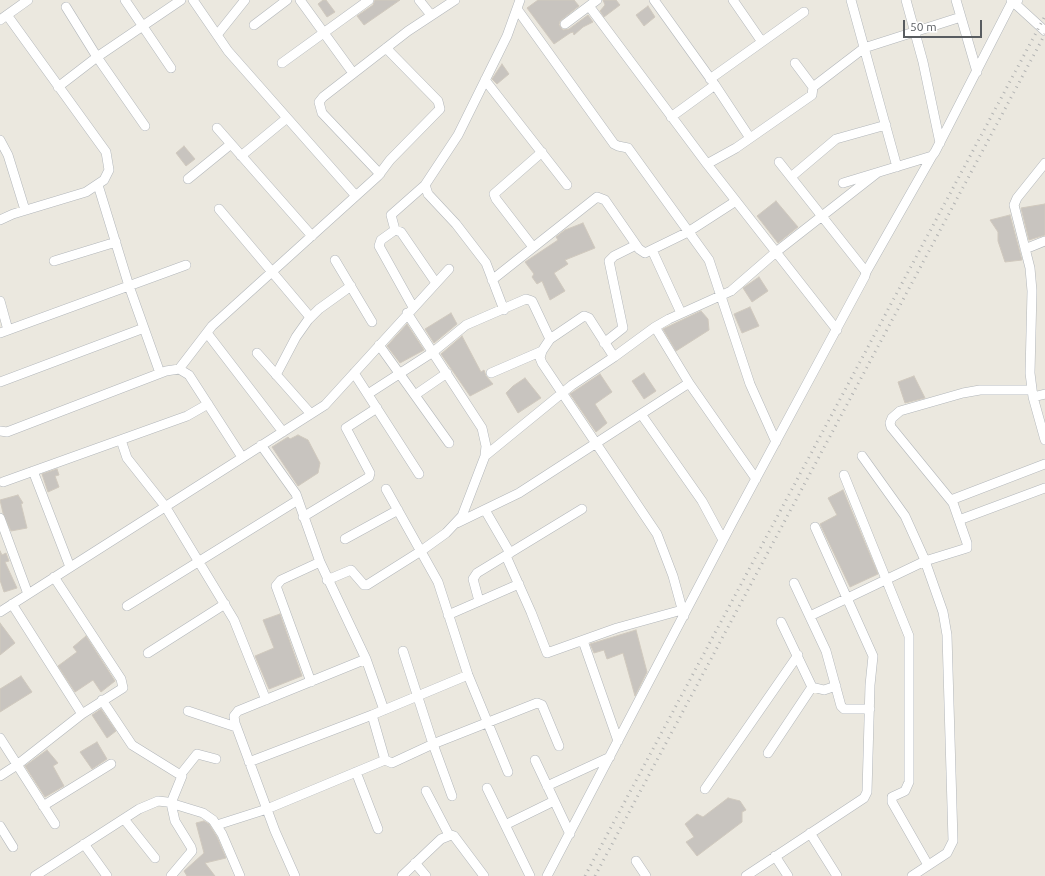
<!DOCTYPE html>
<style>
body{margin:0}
#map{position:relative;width:1045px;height:876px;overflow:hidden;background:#ebe8df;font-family:Ubuntu,sans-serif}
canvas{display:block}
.scale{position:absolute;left:903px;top:20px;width:79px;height:18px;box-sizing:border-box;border:2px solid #585c60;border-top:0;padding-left:5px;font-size:12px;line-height:14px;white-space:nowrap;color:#585c60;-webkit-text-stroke:3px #fff;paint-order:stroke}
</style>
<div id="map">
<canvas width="1045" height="876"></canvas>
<div class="scale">50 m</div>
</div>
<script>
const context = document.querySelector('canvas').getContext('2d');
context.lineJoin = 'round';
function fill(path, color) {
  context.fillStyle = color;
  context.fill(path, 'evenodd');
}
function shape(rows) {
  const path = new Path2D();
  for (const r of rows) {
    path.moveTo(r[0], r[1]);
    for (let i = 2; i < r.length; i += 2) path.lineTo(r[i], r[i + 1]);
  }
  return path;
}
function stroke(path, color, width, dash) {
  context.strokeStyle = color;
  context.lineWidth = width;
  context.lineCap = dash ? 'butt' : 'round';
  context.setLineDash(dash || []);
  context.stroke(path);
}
const building = shape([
 [323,0,326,0,335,12,327,17,318,4,323,0],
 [375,0,400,0,364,25,357,16,373,5,375,0],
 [538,0,574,0,579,6,560,21,559,25,563,30,569,29,588,15,593,22,583,27,574,35,573,32,570,33,554,44,527,8,538,0],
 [603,0,616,0,620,5,604,17,600,11,605,5,603,0],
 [648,6,655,17,644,26,636,15,648,6],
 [502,64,509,74,497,84,492,79,502,64],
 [184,146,195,159,186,166,176,153,184,146],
 [776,201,798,227,778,243,757,216,776,201],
 [1045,204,1045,235,1029,240,1021,208,1045,204],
 [1010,215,1022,260,1005,262,998,241,998,232,990,220,1010,215],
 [583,223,595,248,565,260,568,264,554,273,565,291,550,300,542,281,537,284,532,277,534,274,525,262,558,240,556,237,565,230,583,223],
 [759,277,768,291,752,302,743,288,759,277],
 [750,307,759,326,742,333,734,314,750,307],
 [701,311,708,319,709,330,676,351,663,329,701,311],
 [451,313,457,324,434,343,425,329,451,313],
 [407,324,424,350,400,363,387,346,407,324],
 [462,336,481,372,484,370,486,376,493,384,470,396,441,354,462,336],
 [644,373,656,391,644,399,632,381,644,373],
 [600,374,612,392,595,404,607,423,596,432,570,394,600,374],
 [914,376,925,398,905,403,898,382,914,376],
 [525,378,541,398,518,413,506,393,513,386,525,378],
 [298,435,308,440,320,463,318,473,298,486,272,447,288,437,290,439,298,435],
 [57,469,59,475,55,476,59,487,48,492,42,474,57,469],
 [843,490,878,574,850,587,820,524,837,515,828,498,843,490],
 [18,495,23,503,21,504,27,528,11,531,3,513,0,500,18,495],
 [0,551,2,555,6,553,9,561,5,562,17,588,4,592,0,580,0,551],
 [280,614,302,676,269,689,255,656,274,648,263,620,280,614],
 [0,623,15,643,0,655,0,623],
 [636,630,647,672,635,696,623,653,607,659,604,650,594,653,590,644,636,630],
 [86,636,115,681,101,692,93,680,75,692,58,666,77,652,73,647,86,636],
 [21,676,32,692,0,712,0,689,21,676],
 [101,709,116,731,107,738,92,715,101,709],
 [97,742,107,759,92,769,80,752,97,742],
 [47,750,58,763,53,766,64,786,45,797,25,766,47,750],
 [728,798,740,801,746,810,742,812,742,822,697,856,686,842,694,837,685,824,697,814,703,817,728,798],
 [204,821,209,824,217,837,226,858,205,863,215,876,187,876,184,871,204,853,196,823,204,821]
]);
fill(building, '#c8c4bf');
stroke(building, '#d0c9be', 1);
const minor = shape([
 [125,0,171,68],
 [193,0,228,51,356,196],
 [300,0,353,73],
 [419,0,431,15],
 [654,0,715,85,750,138],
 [733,0,762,42],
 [851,0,897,167],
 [906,0,923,62,940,143],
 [956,0,977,72],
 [1011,0,1045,31],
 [589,6,707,164,837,330],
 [66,7,97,57,145,126],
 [517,9,614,144,618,146,628,148,709,260,750,384,776,442],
 [0,20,28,0],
 [565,24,597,0],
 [254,25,287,0],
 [217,35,245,0],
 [282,63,369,0],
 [710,79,804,12],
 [485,80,567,185],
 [58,87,97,57,181,0],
 [813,87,864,48,961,17],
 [671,117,715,85],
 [217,128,312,236],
 [0,140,8,155,25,210],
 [241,156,287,118],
 [1045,163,1017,198,1014,205,1030,268,1032,291,1030,373,1033,397,1045,440],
 [707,164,736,148,812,95,813,87,795,63],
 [380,174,322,113,319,102,323,97,408,31,455,0],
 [791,177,836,139,886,125],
 [188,179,231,144],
 [843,183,932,156,935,152,1012,2,1018,0],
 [98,185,129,286,160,373],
 [219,209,310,317],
 [0,220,13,214,86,192,104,180,109,170,106,152,7,15],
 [395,230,391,215,425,185],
 [533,247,496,199,494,194,542,152],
 [1025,249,1045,241],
 [652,250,681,313],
 [335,260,372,322],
 [54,261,116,242],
 [866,272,932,156],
 [492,280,597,197,605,200,639,249,645,253,688,232,736,201],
 [0,301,8,330],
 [413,307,379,246,381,240,395,230,401,232,436,283],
 [504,310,486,263,456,224,428,194,425,185,458,135,507,36,520,0],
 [655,327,689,383,756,479],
 [0,333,186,265],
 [207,333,283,432],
 [604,343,623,328,609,261,614,256,636,245],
 [379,345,449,443],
 [257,353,311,414],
 [614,357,589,318,584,316,550,339,542,351,540,358,542,363,657,534,673,576,684,616],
 [179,369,212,326,378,176,390,160,440,109,438,101,386,48],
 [354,373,419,474],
 [491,373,542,351],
 [276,375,296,337,308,320,319,309,351,286],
 [0,382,144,328],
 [368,394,433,352,466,325,526,299,532,301,550,339],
 [415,395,447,373],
 [1033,397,1045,394],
 [641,414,702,501,723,540],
 [0,431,7,432,166,371,179,369,189,375,242,457],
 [121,440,127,458,165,506,234,620,266,700],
 [261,445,296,494,320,562,366,659,384,710],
 [485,456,572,385,614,357,655,327,669,319,731,291,776,252,877,173],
 [862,456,905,516,924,558,943,612,947,635,953,841,947,853,912,876],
 [33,471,70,567],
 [844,475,909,636,909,782,905,791,892,797,892,802,928,865],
 [3,482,187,416,208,404],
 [386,489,438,582,468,675,508,772],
 [951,500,1045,464],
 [485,510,510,553],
 [303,517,369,477,370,473,346,428,377,408],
 [0,518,28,594],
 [959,520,1045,488],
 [457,523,519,493,689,383],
 [345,539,398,510],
 [506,556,531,612,547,653,617,628,682,610],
 [327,580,351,570,364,585,367,585,421,551,446,533,462,516,485,456,486,446,482,428,407,313],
 [794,583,826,651,841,706,844,709,870,709],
 [479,601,473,579,477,573,582,509],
 [12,604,82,714],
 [127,606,298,500],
 [0,612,325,405,449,269],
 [448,615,519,584],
 [810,616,925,561,967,548,967,543,953,503,891,427,890,423,892,418,900,411,963,393,980,390,1032,390],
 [583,641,618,741],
 [403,651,433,744,452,796],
 [148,653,225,604],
 [311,682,276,586,281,580,320,562],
 [812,687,824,690,836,686],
 [102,700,132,745,182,776,171,803,175,821,191,847,192,851,171,876],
 [188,711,236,727],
 [372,715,385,760],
 [0,738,55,824],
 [768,753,812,687,781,622],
 [535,760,570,834],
 [249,762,372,715,468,675],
 [356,772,378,829],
 [181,774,197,754,216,759],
 [0,776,17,765,82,714,123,688,121,679,54,577],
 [547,786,610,757],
 [487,788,530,876],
 [705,789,798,655],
 [426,791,449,835],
 [43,806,111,764],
 [124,819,155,858],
 [217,825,267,809,385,760,392,763,433,744,537,703,542,705,559,746],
 [505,825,554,801],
 [0,826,13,847],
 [810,833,837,876],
 [84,844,107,876],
 [775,856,788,876],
 [636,861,646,876],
 [415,863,426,876],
 [35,876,139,809,158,801,167,802,203,813,213,820,222,834,240,876],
 [295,876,275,831,235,723,234,716,238,711,366,659],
 [402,876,441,839,451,835,454,836,484,876],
 [547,876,732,523,865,276,866,272,779,162],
 [746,876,864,798,867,792,870,685,873,656,815,527]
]);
stroke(minor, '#b2b6ba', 10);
stroke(minor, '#fff', 9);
stroke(shape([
 [585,876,1045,16],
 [595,876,1045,34]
]), '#b1b2b2', 3, [1, 5]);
</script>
